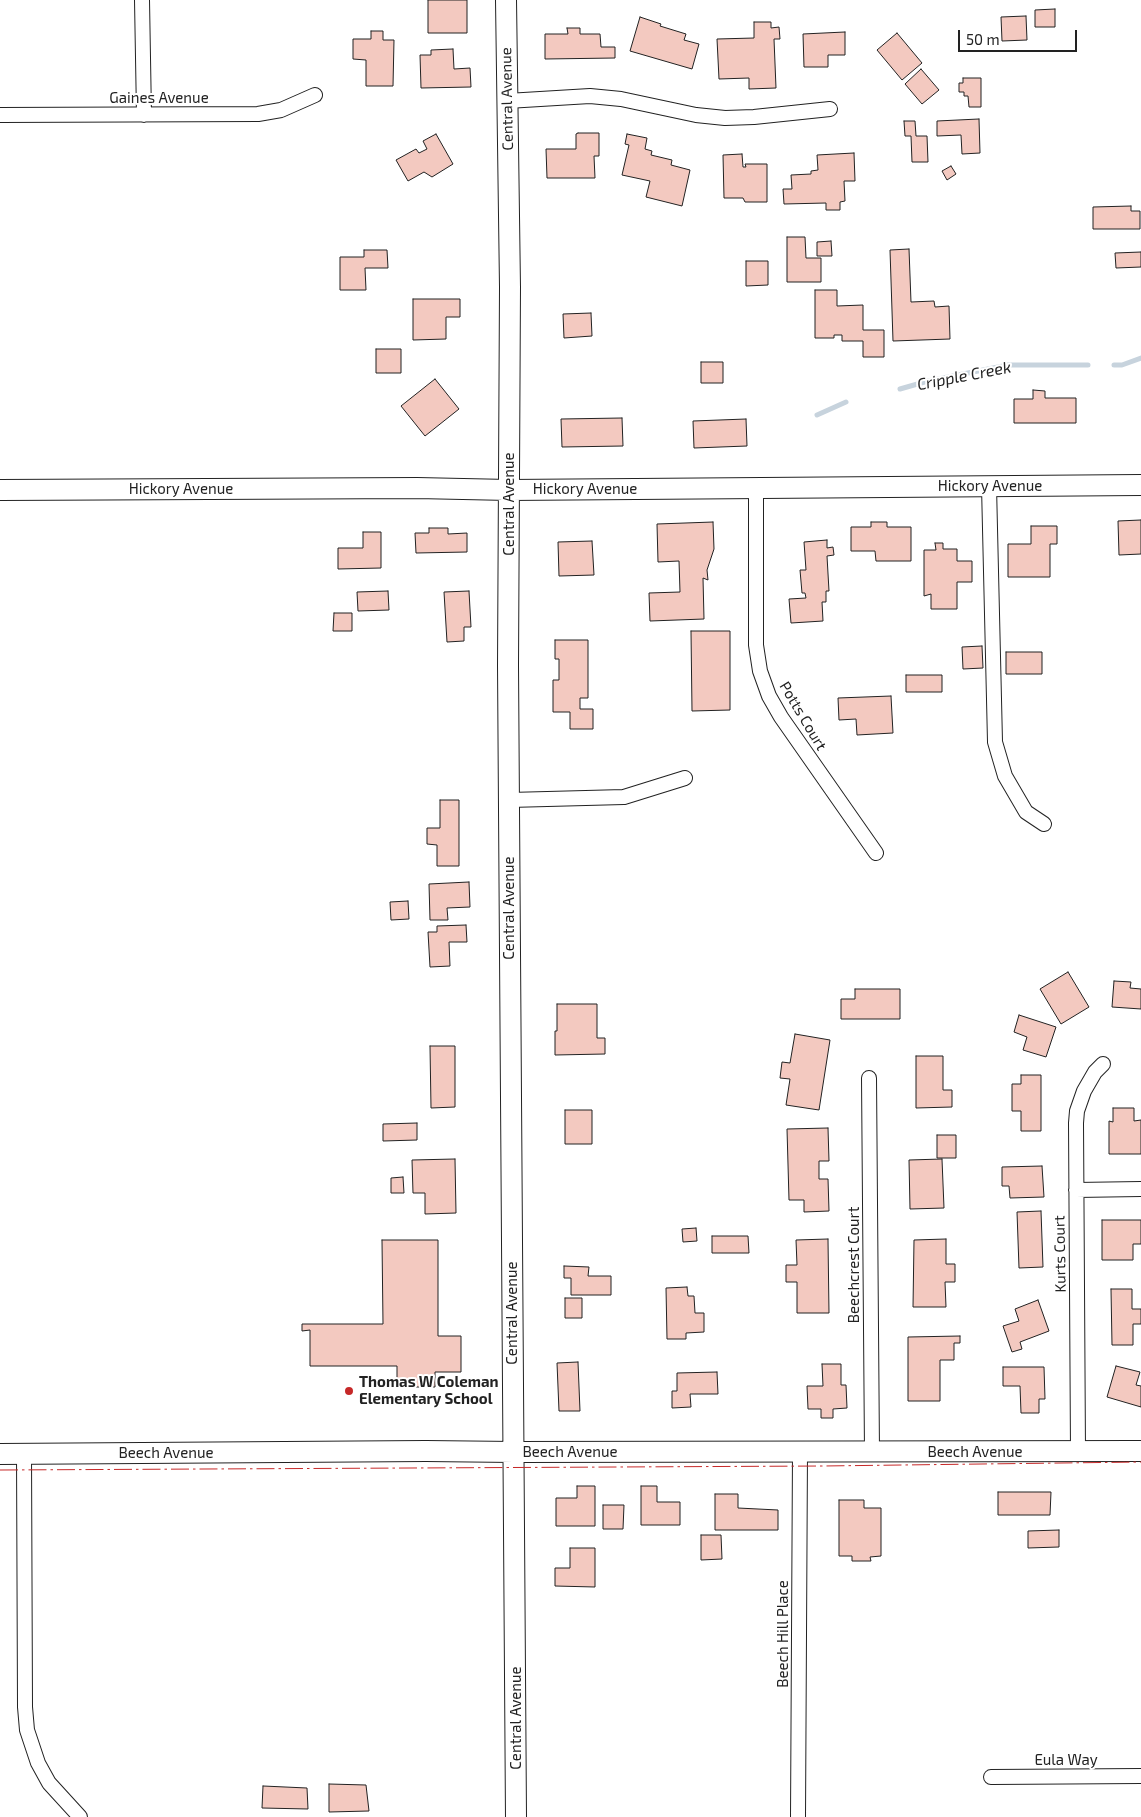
<!DOCTYPE html>
<style>
body{margin:0}
#map{position:relative;width:1141px;height:1817px;overflow:hidden;background:#fff;font-family:"Exo 2",sans-serif}
canvas{display:block}
.scale{position:absolute;left:958px;top:30px;width:119px;height:22px;box-sizing:border-box;border:2px solid #222;border-top:0;padding-left:6px;font-size:15px;line-height:18px;white-space:nowrap;color:#222;-webkit-text-stroke:4px #fff;paint-order:stroke}
</style>
<div id="map">
<canvas width="1141" height="1817"></canvas>
<div class="scale">50 m</div>
</div>
<script>
const context = document.querySelector('canvas').getContext('2d');
context.lineJoin = 'round';
function shape(rows) {
  const path = new Path2D();
  for (const r of rows) {
    path.moveTo(r[0], r[1]);
    for (let i = 2; i < r.length; i += 2) path.lineTo(r[i], r[i + 1]);
  }
  return path;
}
function stroke(path, color, width, dash) {
  context.strokeStyle = color;
  context.lineWidth = width;
  context.lineCap = dash ? 'butt' : 'round';
  context.setLineDash(dash || []);
  context.stroke(path);
}
function fill(path, color) {
  context.fillStyle = color;
  context.fill(path, 'evenodd');
}
function drawText(font, color, halo, rows, align = 'center') {
  context.font = font + ' "Exo 2",sans-serif';
  context.lineWidth = 4;
  context.setLineDash([]);
  context.textBaseline = 'middle';
  context.strokeStyle = halo;
  context.fillStyle = color;
  for (const [text, x, y, turn = 0] of rows) {
    context.save();
    context.translate(x, y);
    context.rotate((+turn || 0) * Math.PI / 180);
    context.textAlign = isNaN(turn) ? turn : align;
    if (halo) context.strokeText(text, 0, 0);
    context.fillText(text, 0, 0);
    context.restore();
  }
}
stroke(shape([
 [1114,365,1122,365,1141,358],
 [900,389,928,381,1008,365,1088,365],
 [817,415,846,402]
]), '#c7d3dd', 5);
const building = shape([
 [428,0,467,0,467,33,428,33,428,0],
 [1055,9,1055,27,1035,27,1035,10,1055,9],
 [1026,16,1027,40,1002,41,1001,17,1026,16],
 [640,17,661,24,660,26,686,34,684,40,699,44,692,69,630,51,640,17],
 [754,22,771,22,771,28,779,27,780,39,774,39,776,88,749,89,749,78,719,79,717,39,754,38,754,22],
 [567,28,580,28,580,34,600,34,601,47,615,47,615,58,545,59,545,34,568,34,567,28],
 [371,31,383,31,383,40,394,40,393,86,366,86,366,60,353,59,353,39,371,39,371,31],
 [845,32,845,55,828,55,828,67,804,67,803,34,845,32],
 [897,33,922,63,902,80,877,50,897,33],
 [453,49,454,69,470,68,471,87,421,88,420,55,431,55,431,50,453,49],
 [921,69,939,90,922,104,905,84,921,69],
 [963,78,981,78,981,107,969,107,968,96,964,96,964,92,959,92,959,83,963,83,963,78],
 [979,119,980,153,962,154,961,135,937,136,937,121,979,119],
 [904,121,915,121,916,136,927,136,928,162,912,162,911,136,905,136,904,121],
 [578,133,599,133,599,156,594,156,595,178,547,178,546,149,576,149,576,134,578,133],
 [436,134,453,164,432,177,424,172,408,181,396,160,416,149,419,153,427,149,423,141,436,134],
 [627,134,647,138,645,149,652,151,651,155,672,160,671,165,690,170,682,206,646,197,650,181,622,175,629,145,625,144,627,134],
 [854,153,855,181,844,181,845,201,840,202,840,210,826,210,826,203,784,204,783,189,792,189,791,175,811,174,811,171,818,170,817,155,854,153],
 [742,154,743,167,746,167,745,164,767,164,767,202,745,202,743,198,724,198,723,155,742,154],
 [951,166,956,174,947,180,942,171,951,166],
 [1131,206,1131,211,1140,211,1140,229,1093,229,1093,207,1131,206],
 [787,237,805,237,806,258,821,258,821,282,787,282,787,237],
 [831,241,832,256,817,256,817,242,831,241],
 [909,249,911,302,934,301,935,307,949,306,950,339,893,341,890,250,909,249],
 [364,250,387,250,388,268,365,268,366,290,340,290,340,257,364,257,364,250],
 [1141,252,1141,267,1116,268,1115,253,1141,252],
 [746,261,768,261,768,285,746,286,746,261],
 [815,290,837,290,837,306,863,305,863,330,884,330,884,357,863,357,863,341,842,341,842,335,834,335,834,338,815,338,815,290],
 [413,299,460,299,460,317,446,317,446,339,413,340,413,299],
 [591,313,592,336,564,338,563,314,591,313],
 [376,349,401,349,401,373,376,373,376,349],
 [701,362,723,362,723,383,701,383,701,362],
 [435,379,459,409,425,436,401,406,435,379],
 [1033,390,1045,391,1045,398,1076,398,1076,423,1014,423,1014,399,1033,399,1033,390],
 [622,418,623,446,562,447,561,419,622,418],
 [746,419,747,446,694,448,693,421,746,419],
 [1141,520,1141,554,1119,555,1118,521,1141,520],
 [713,522,714,549,707,570,708,580,703,578,704,619,650,621,649,593,680,592,679,561,658,562,657,524,713,522],
 [871,522,887,522,887,527,911,527,911,561,876,561,875,551,851,551,851,527,871,527,871,522],
 [1031,526,1057,526,1057,544,1050,544,1050,577,1008,577,1008,544,1031,544,1031,526],
 [429,528,448,528,448,534,467,533,467,552,416,553,415,533,429,533,429,528],
 [363,532,381,532,381,568,338,569,338,548,363,548,363,532],
 [827,540,827,548,833,547,834,555,827,556,829,591,826,591,826,602,822,602,823,621,791,623,789,599,806,598,805,593,802,593,800,570,806,570,804,542,827,540],
 [592,541,594,575,559,576,558,542,592,541],
 [935,543,943,543,943,549,957,549,957,561,972,561,972,582,957,582,957,609,931,609,931,594,924,596,924,550,936,550,935,543],
 [388,591,389,610,358,611,357,592,388,591],
 [469,591,471,627,464,627,464,641,447,642,444,592,469,591],
 [334,613,352,613,352,631,333,631,334,613],
 [691,631,730,631,730,710,692,711,691,631],
 [555,640,588,640,588,698,580,698,580,709,593,709,593,729,570,729,570,712,553,712,553,680,559,680,559,659,555,659,555,640],
 [982,646,983,668,963,669,962,647,982,646],
 [1006,652,1042,652,1042,674,1006,674,1006,652],
 [906,675,942,675,942,692,906,692,906,675],
 [891,696,893,733,857,735,856,719,839,720,838,698,891,696],
 [440,800,459,800,459,866,437,866,437,845,427,844,427,828,440,828,440,800],
 [469,882,470,907,447,908,448,920,430,920,429,884,469,882],
 [408,901,409,919,391,920,390,902,408,901],
 [466,925,467,942,449,942,450,966,430,967,428,932,437,932,437,926,466,925],
 [1068,972,1089,1007,1061,1024,1040,989,1068,972],
 [1114,981,1131,982,1130,988,1141,989,1141,1009,1112,1007,1114,981],
 [855,989,900,989,900,1019,841,1019,841,999,855,999,855,989],
 [557,1004,597,1004,597,1038,605,1038,605,1054,555,1055,555,1031,557,1031,557,1004],
 [1019,1015,1056,1027,1046,1057,1023,1050,1027,1037,1014,1032,1019,1015],
 [795,1034,830,1040,819,1110,786,1105,790,1079,780,1078,782,1062,790,1063,795,1034],
 [430,1046,455,1046,455,1107,431,1108,430,1046],
 [916,1056,943,1056,943,1090,952,1090,952,1107,916,1108,916,1056],
 [1021,1075,1041,1075,1041,1131,1021,1131,1021,1111,1012,1111,1012,1084,1021,1084,1021,1075],
 [1113,1108,1134,1108,1134,1121,1141,1120,1141,1154,1109,1154,1109,1121,1113,1122,1113,1108],
 [565,1110,592,1110,592,1144,565,1144,565,1110],
 [417,1123,417,1140,383,1141,383,1124,417,1123],
 [828,1128,829,1161,819,1161,819,1179,828,1179,829,1211,804,1212,804,1200,789,1200,787,1129,828,1128],
 [937,1135,956,1135,956,1158,937,1158,937,1135],
 [455,1159,456,1213,425,1214,425,1193,413,1193,412,1160,455,1159],
 [942,1159,944,1208,910,1209,909,1160,942,1159],
 [1042,1166,1044,1197,1010,1198,1009,1186,1002,1186,1002,1167,1042,1166],
 [403,1177,404,1193,391,1193,391,1178,403,1177],
 [1041,1211,1043,1267,1019,1268,1017,1212,1041,1211],
 [1102,1220,1141,1220,1141,1244,1133,1244,1133,1260,1102,1260,1102,1220],
 [696,1228,697,1241,683,1242,682,1229,696,1228],
 [712,1236,748,1236,749,1253,712,1253,712,1236],
 [828,1239,829,1313,797,1313,797,1282,786,1282,786,1265,797,1265,796,1240,828,1239],
 [946,1239,946,1264,955,1264,955,1282,945,1282,946,1307,913,1307,914,1240,946,1239],
 [382,1240,438,1240,438,1336,461,1336,461,1372,435,1372,435,1387,397,1387,397,1366,310,1366,310,1330,302,1331,302,1324,383,1324,382,1240],
 [564,1266,589,1267,588,1276,611,1276,611,1295,571,1295,571,1278,564,1278,564,1266],
 [687,1287,688,1296,694,1296,695,1313,704,1313,704,1332,686,1333,686,1339,667,1339,666,1288,687,1287],
 [1111,1289,1132,1289,1132,1309,1141,1309,1141,1324,1133,1324,1133,1345,1112,1345,1111,1289],
 [565,1298,582,1298,582,1318,565,1318,565,1298],
 [1038,1300,1049,1331,1020,1342,1022,1349,1012,1352,1003,1326,1019,1321,1015,1309,1038,1300],
 [960,1336,960,1343,954,1343,954,1360,940,1360,940,1401,908,1401,908,1337,960,1336],
 [578,1362,580,1411,559,1411,557,1363,578,1362],
 [822,1364,841,1364,841,1385,846,1385,847,1408,833,1409,833,1418,821,1418,821,1409,808,1409,807,1386,823,1386,822,1364],
 [1116,1366,1140,1372,1136,1385,1141,1386,1141,1407,1107,1397,1116,1366],
 [1003,1367,1044,1367,1045,1399,1039,1399,1039,1413,1021,1413,1020,1386,1003,1386,1003,1367],
 [717,1372,718,1394,690,1394,691,1407,672,1408,672,1391,677,1391,677,1373,717,1372],
 [577,1486,595,1486,595,1526,556,1526,556,1498,577,1498,577,1486],
 [641,1486,657,1486,657,1502,680,1502,680,1525,641,1525,641,1486],
 [998,1492,1051,1492,1050,1515,998,1515,998,1492],
 [715,1494,738,1494,738,1508,778,1510,778,1530,715,1530,715,1494],
 [839,1500,864,1500,864,1508,881,1508,881,1556,870,1557,871,1561,852,1561,852,1556,839,1556,839,1500],
 [603,1505,624,1505,623,1529,603,1529,603,1505],
 [1059,1530,1059,1547,1028,1548,1028,1531,1059,1530],
 [701,1535,721,1535,722,1559,701,1560,701,1535],
 [570,1548,595,1548,595,1587,555,1586,555,1568,570,1568,570,1548],
 [329,1784,366,1785,369,1811,329,1812,329,1784],
 [263,1786,307,1788,308,1809,262,1808,263,1786]
]);
fill(building, '#f3c9c0');
stroke(building, '#222', 1);
const street = shape([
 [142,0,144,115],
 [507,101,590,96,621,99,696,115,725,118,754,117,830,109],
 [0,115,258,114,281,110,315,95],
 [989,486,995,742,1005,776,1026,812,1044,824],
 [756,488,756,645,760,671,769,696,781,717,876,853],
 [509,800,624,797,685,778],
 [869,1078,872,1452],
 [1076,1190,1141,1189],
 [1078,1451,1076,1123,1077,1111,1084,1091,1095,1072,1103,1064],
 [24,1453,25,1707,27,1730,38,1763,49,1783,80,1817],
 [991,1777,1141,1776],
 [798,1817,800,1452]
]);
const secondary = shape([
 [506,0,510,287,508,665,516,1817],
 [0,490,417,488,509,490,1141,485],
 [0,1454,426,1451,514,1452,1141,1451]
]);
stroke(street, '#222', 16);
stroke(secondary, '#222', 22);
stroke(street, '#fff', 14);
stroke(secondary, '#fff', 20);
stroke(shape([
 [0,1470,823,1466,1141,1462]
]), '#c62828', 1, [18, 4, 2.5, 4]);
for (const [x, y, r, color] of [
 [349,1391,5,"#c62828"]
]) {
  const dot = new Path2D();
  dot.arc(x, y, r, 0, 2 * Math.PI);
  context.fillStyle = color;
  context.fill(dot);
  stroke(dot, '#fff', 2);
}
drawText('15px', '#222', '#fff', [
 ["Gaines Avenue",159,98],
 ["Central Avenue",507,99,-91],
 ["Hickory Avenue",990,486],
 ["Hickory Avenue",181,489],
 ["Hickory Avenue",585,489],
 ["Central Avenue",509,504,-90],
 ["Potts Court",803,716,59],
 ["Central Avenue",509,908,-90],
 ["Kurts Court",1060,1254,-91],
 ["Beechcrest Court",854,1265,-90],
 ["Central Avenue",512,1313,-90],
 ["Beech Avenue",570,1452],
 ["Beech Avenue",975,1452],
 ["Beech Avenue",166,1453],
 ["Beech Hill Place",783,1634,-90],
 ["Central Avenue",516,1718,-90],
 ["Eula Way",1066,1760]
]);
drawText('bold 15px', '#222', '#fff', [
 ["Thomas W Coleman",359,1382],
 ["Elementary School",359,1399]
], 'left');
drawText('italic 16px', '#222', '#fff', [
 ["Cripple Creek",964,376,-11]
]);
</script>
